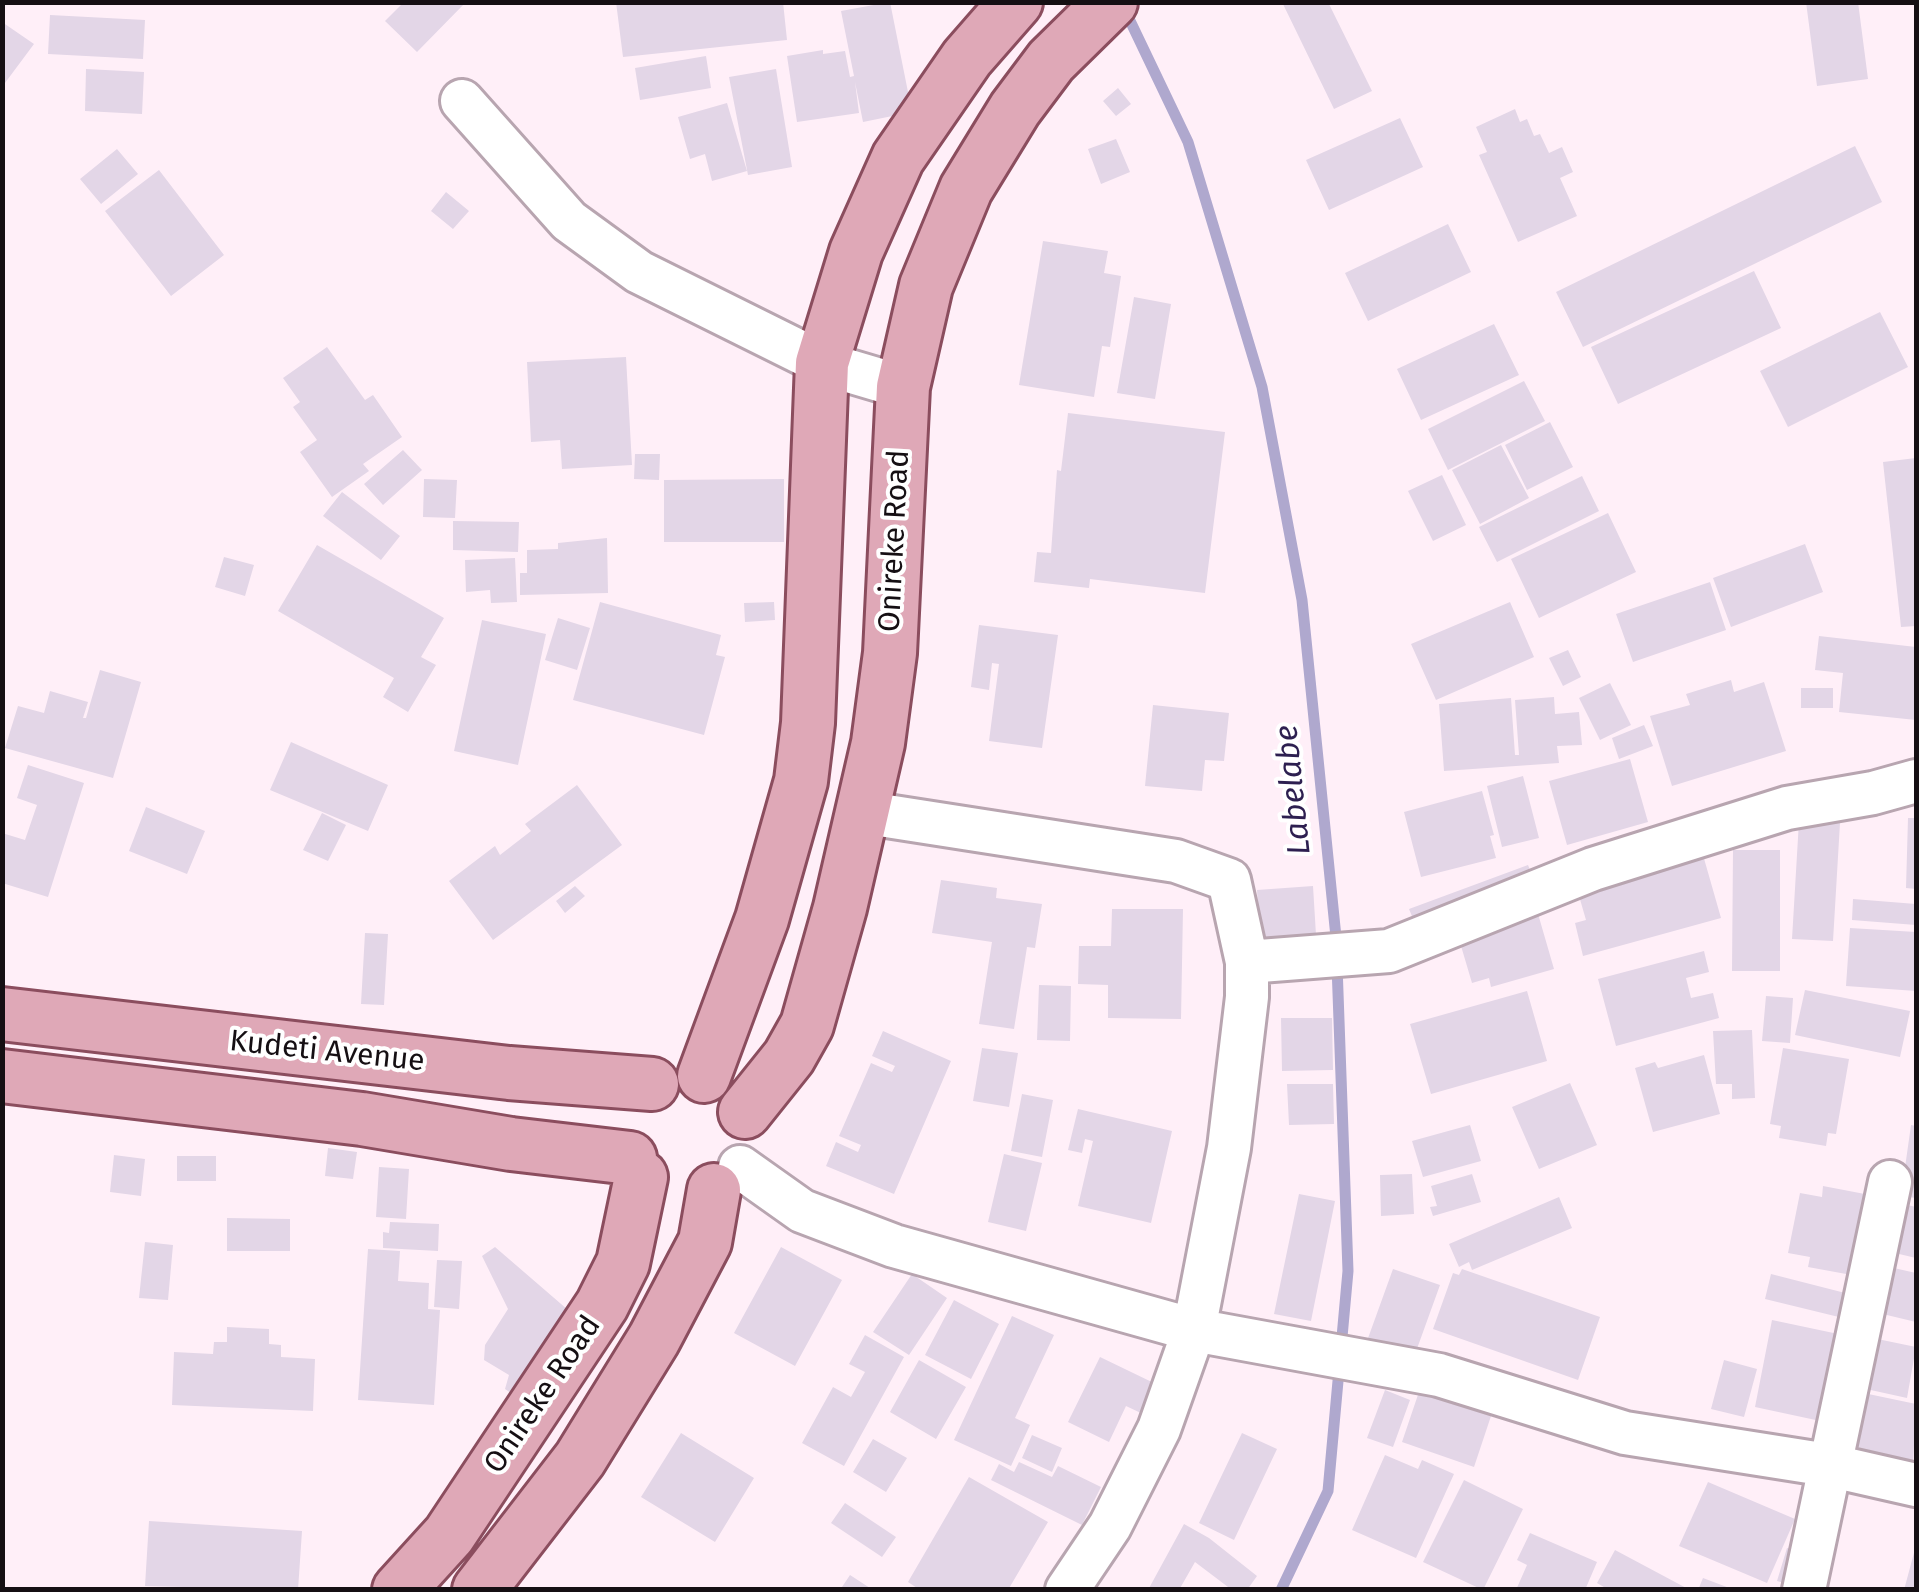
<!DOCTYPE html>
<style>
body{margin:0}
#map{position:relative;width:1919px;height:1592px;overflow:hidden;background:#ffeff8;font-family:"Fira Sans",sans-serif}
canvas{display:block}
.frame{position:absolute;inset:0;border:5px solid #150f13;pointer-events:none}
</style>
<div id="map">
<canvas width="1919" height="1592"></canvas>
<div class="frame"></div>
</div>
<script>
const context = document.querySelector('canvas').getContext('2d');
context.lineJoin = 'round';
function shape(rows) {
  const path = new Path2D();
  for (const r of rows) {
    path.moveTo(r[0], r[1]);
    for (let i = 2; i < r.length; i += 2) path.lineTo(r[i], r[i + 1]);
  }
  return path;
}
function stroke(path, color, width, dash) {
  context.strokeStyle = color;
  context.lineWidth = width;
  context.lineCap = dash ? 'butt' : 'round';
  context.setLineDash(dash || []);
  context.stroke(path);
}
function fill(path, color) {
  context.fillStyle = color;
  context.fill(path, 'evenodd');
}
function drawText(font, color, halo, rows, align = 'center') {
  context.font = font + ' "Fira Sans",sans-serif';
  context.lineWidth = 8;
  context.setLineDash([]);
  context.textBaseline = 'middle';
  context.strokeStyle = halo;
  context.fillStyle = color;
  for (const [text, x, y, turn = 0] of rows) {
    context.save();
    context.translate(x, y);
    context.rotate((+turn || 0) * Math.PI / 180);
    context.textAlign = isNaN(turn) ? turn : align;
    if (halo) context.strokeText(text, 0, 0);
    context.fillText(text, 0, 0);
    context.restore();
  }
}
stroke(shape([
 [1123,6,1188,142,1262,387,1302,600,1337,947],
 [1281,1590,1328,1491,1348,1271,1337,965]
]), '#afa8ce', 11);
fill(shape([
 [404,2,466,2,417,52,385,21],
 [616,2,783,2,787,40,623,57],
 [890,2,912,112,863,122,855,82,859,113,797,122,787,56,823,50,823,54,845,51,850,77,854,76,841,11],
 [1282,2,1328,2,1372,91,1334,109],
 [1806,2,1858,2,1868,79,1817,86],
 [50,15,145,20,143,59,48,54],
 [2,22,34,44,2,87],
 [706,56,711,88,640,100,635,68],
 [86,69,144,72,142,114,85,111],
 [776,69,792,167,748,175,729,77],
 [1118,88,1131,104,1116,116,1103,101],
 [727,103,747,171,712,181,705,154,690,159,678,117],
 [1515,109,1520,122,1527,119,1534,136,1540,134,1549,153,1562,147,1573,172,1560,178,1577,216,1518,242,1479,155,1487,152,1476,127],
 [1400,118,1423,167,1329,210,1306,160],
 [1116,139,1130,172,1101,184,1088,149],
 [1855,146,1882,202,1583,347,1556,292],
 [117,149,138,174,101,204,80,179],
 [159,170,224,255,171,296,105,211],
 [446,192,469,211,453,229,431,211],
 [1448,224,1471,272,1368,321,1345,273],
 [1043,241,1108,251,1104,273,1121,276,1110,347,1102,346,1094,397,1019,385],
 [1754,271,1781,328,1618,404,1591,347],
 [1134,297,1171,304,1155,399,1117,393],
 [1880,312,1908,367,1788,427,1760,371],
 [1494,324,1519,375,1421,420,1397,369],
 [327,347,365,400,373,395,402,437,363,464,369,471,332,497,300,452,317,440,293,407,300,402,283,378],
 [626,357,632,465,562,469,560,440,531,442,527,362],
 [1524,381,1545,421,1448,470,1428,429],
 [1068,413,1225,432,1205,593,1090,579,1089,588,1034,582,1037,552,1051,553,1057,470,1061,471],
 [1550,422,1573,467,1527,490,1505,445],
 [1501,445,1529,498,1480,524,1452,470],
 [403,450,422,470,383,505,364,484],
 [635,454,660,454,659,480,634,479],
 [1916,458,1916,626,1901,627,1883,462],
 [1442,475,1466,525,1433,541,1408,491],
 [1582,476,1599,511,1497,562,1479,527],
 [424,479,457,480,455,518,423,517],
 [784,479,784,542,664,542,664,480],
 [342,492,400,536,381,560,323,516],
 [1608,513,1636,572,1539,618,1511,559],
 [453,521,519,522,518,552,453,550],
 [607,538,608,593,520,595,520,573,527,573,527,550,558,549,558,543],
 [1805,544,1823,592,1731,627,1713,578],
 [317,545,444,618,421,657,436,665,408,712,383,697,394,678,278,611],
 [224,557,254,565,245,596,215,587],
 [515,558,517,602,491,603,490,590,466,592,465,560],
 [1710,582,1726,630,1633,662,1616,614],
 [600,602,721,635,716,655,725,657,704,735,573,700],
 [774,602,775,620,745,622,744,603],
 [1510,602,1534,657,1436,700,1411,644],
 [558,618,590,628,577,670,545,660],
 [482,620,546,634,518,765,454,751],
 [979,625,1058,635,1042,748,989,741,999,664,992,663,989,690,971,687],
 [1819,636,1916,647,1916,720,1839,712,1843,673,1815,670],
 [1568,650,1581,677,1563,686,1549,658],
 [100,670,141,682,113,778,5,748,18,706,44,713,50,691,88,702,83,718,86,718],
 [1731,680,1734,692,1764,682,1786,751,1672,786,1650,716,1690,705,1686,694],
 [1610,683,1631,725,1600,740,1579,698],
 [1801,688,1833,688,1833,708,1801,708],
 [1554,697,1555,714,1579,712,1582,745,1557,746,1559,763,1444,771,1439,704,1511,698,1515,755,1519,755,1515,700],
 [1153,705,1229,713,1224,761,1205,760,1202,791,1145,786],
 [1644,725,1653,746,1619,759,1612,738],
 [291,742,388,785,368,831,270,790],
 [1630,759,1648,822,1567,845,1549,781],
 [28,765,84,783,48,897,2,883,2,833,25,840,37,805,17,798],
 [1523,776,1539,838,1502,847,1487,786],
 [577,785,622,845,493,940,449,881,495,846,500,855,531,831,525,824],
 [1482,791,1494,835,1490,836,1496,858,1421,877,1404,812],
 [146,807,205,831,187,874,129,851],
 [322,813,346,825,328,861,303,850],
 [1908,818,1916,818,1916,889,1906,888],
 [1799,821,1840,823,1833,941,1792,939],
 [1701,848,1721,918,1583,956,1575,923,1586,920,1577,889],
 [1733,850,1780,850,1780,971,1732,971],
 [1528,865,1537,887,1418,931,1409,909],
 [941,880,997,888,996,898,1042,904,1035,948,1027,947,1014,1029,979,1024,992,942,932,933],
 [575,886,585,896,565,913,556,901],
 [1313,886,1316,935,1260,939,1257,890],
 [1853,899,1916,904,1916,925,1852,920],
 [1534,900,1554,969,1491,987,1489,978,1472,983,1456,929],
 [1112,909,1183,909,1181,1019,1108,1018,1108,985,1078,984,1079,946,1111,946],
 [1850,928,1916,932,1916,991,1846,986],
 [365,933,388,934,384,1005,361,1004],
 [1704,951,1709,972,1686,978,1691,998,1713,993,1719,1018,1616,1046,1598,979],
 [1039,985,1071,986,1070,1041,1037,1040],
 [1805,990,1910,1011,1900,1057,1795,1035],
 [1527,991,1547,1061,1431,1094,1410,1024],
 [1766,996,1793,998,1790,1043,1762,1041],
 [1281,1018,1332,1018,1333,1070,1282,1071],
 [1752,1030,1755,1098,1732,1099,1732,1084,1716,1084,1713,1031],
 [883,1031,951,1061,894,1194,826,1166,836,1142,858,1152,861,1145,839,1136,871,1063,892,1072,895,1066,872,1056],
 [982,1048,1018,1053,1009,1107,973,1101],
 [1783,1048,1849,1059,1836,1134,1828,1133,1826,1146,1779,1138,1781,1126,1770,1124],
 [1704,1055,1720,1114,1653,1132,1635,1068,1655,1062,1658,1068],
 [1570,1083,1597,1145,1539,1169,1512,1107],
 [1287,1084,1333,1084,1334,1124,1289,1125],
 [1022,1094,1053,1100,1042,1157,1011,1151],
 [1078,1109,1172,1131,1151,1223,1078,1206,1093,1141,1085,1139,1082,1153,1068,1150],
 [1470,1125,1481,1161,1423,1177,1412,1141],
 [1911,1125,1916,1126,1916,1198,1901,1196],
 [328,1148,357,1152,353,1179,325,1176],
 [1004,1154,1042,1163,1026,1231,988,1222],
 [114,1155,145,1159,141,1196,110,1192],
 [177,1156,216,1156,216,1181,177,1181],
 [379,1167,409,1169,406,1219,376,1217],
 [1412,1174,1414,1214,1381,1216,1380,1175],
 [1472,1174,1481,1202,1433,1216,1430,1207,1437,1206,1431,1186],
 [1823,1186,1870,1195,1857,1276,1808,1267,1810,1257,1788,1253,1800,1193,1822,1197],
 [1299,1194,1335,1201,1311,1321,1274,1314],
 [1559,1197,1572,1228,1472,1270,1469,1262,1459,1267,1449,1244],
 [1890,1201,1916,1207,1916,1258,1878,1249],
 [227,1218,290,1219,290,1251,227,1251],
 [390,1222,439,1224,438,1251,383,1248,383,1232,389,1233],
 [145,1242,173,1245,168,1300,139,1298],
 [495,1247,575,1316,520,1399,505,1389,509,1375,484,1360,485,1345,508,1309,482,1256],
 [781,1247,842,1280,795,1366,734,1333],
 [368,1249,400,1251,398,1281,429,1283,428,1309,440,1310,434,1405,358,1400],
 [437,1260,462,1261,459,1309,434,1307],
 [1876,1264,1916,1273,1916,1322,1866,1310],
 [1393,1269,1440,1285,1414,1357,1367,1341],
 [1462,1269,1600,1317,1578,1380,1433,1329,1453,1273,1459,1275],
 [912,1274,947,1298,909,1355,873,1332],
 [1771,1274,1853,1295,1847,1319,1765,1299],
 [954,1300,999,1324,971,1379,925,1355],
 [1012,1316,1054,1335,1015,1418,1030,1425,1011,1466,954,1440],
 [1772,1320,1843,1335,1825,1422,1755,1407],
 [227,1327,269,1329,269,1344,281,1345,281,1357,315,1359,313,1411,172,1405,174,1352,213,1354,214,1342,227,1342],
 [865,1335,904,1357,844,1466,802,1443,833,1387,851,1397,865,1372,849,1364],
 [1858,1335,1916,1347,1907,1398,1848,1385],
 [1100,1357,1158,1385,1143,1414,1126,1406,1109,1442,1068,1422],
 [919,1360,966,1387,936,1439,890,1412],
 [1724,1360,1757,1369,1744,1417,1711,1409],
 [1424,1377,1496,1401,1474,1467,1402,1442],
 [1385,1390,1410,1400,1393,1447,1367,1438],
 [1854,1391,1916,1404,1913,1466,1842,1452],
 [681,1433,754,1478,715,1542,641,1497],
 [1242,1433,1277,1449,1234,1540,1199,1523],
 [1032,1435,1062,1448,1052,1472,1022,1458],
 [873,1439,907,1458,886,1492,853,1472],
 [1385,1455,1418,1469,1422,1460,1454,1474,1416,1558,1352,1530],
 [1019,1462,1052,1477,1058,1466,1101,1487,1082,1525,991,1480,999,1464,1014,1472],
 [969,1477,1048,1522,1008,1590,920,1590,908,1582],
 [1464,1480,1523,1509,1483,1590,1423,1562],
 [1708,1482,1795,1519,1767,1583,1679,1546],
 [845,1503,896,1537,882,1557,831,1523],
 [149,1521,302,1531,298,1590,145,1586],
 [1184,1524,1209,1538,1257,1576,1247,1590,1232,1590,1195,1562,1179,1590,1148,1590],
 [1530,1533,1597,1562,1585,1590,1516,1590,1527,1565,1517,1560],
 [1787,1548,1808,1554,1798,1587,1777,1581],
 [1915,1549,1916,1590,1904,1590],
 [1615,1550,1690,1590,1609,1590,1597,1583],
 [850,1575,873,1590,840,1590],
 [1703,1578,1732,1589,1732,1590,1698,1590]
]), '#e3d6e7');
const minor = shape([
 [462,101,569,221,639,272,822,363,903,387],
 [861,812,1176,861,1229,880,1247,962,1247,997,1229,1148,1194,1330,1159,1429,1110,1526,1067,1590],
 [1247,962,1389,951,1593,869,1787,808,1873,793,1916,781],
 [740,1167,802,1211,894,1246,1194,1330,1439,1375,1625,1433,1828,1465,1916,1485],
 [1804,1590,1890,1182]
]);
const major = shape([
 [2,1014,509,1073,652,1084],
 [2,1076,362,1119,511,1144,630,1158],
 [704,1076,762,919,801,781,808,723,822,363,856,252,898,158,967,58,1016,2],
 [745,1112,789,1057,807,1025,840,908,878,743,890,653,903,387,926,286,966,189,1015,109,1051,61,1111,2],
 [399,1590,449,1535,602,1305,623,1263,641,1177],
 [479,1590,580,1459,654,1339,705,1242,714,1190]
]);
stroke(minor, '#b8a5b0', 48);
stroke(major, '#8b4d5e', 58);
stroke(minor, '#fff', 42);
stroke(major, '#dfa8b7', 52);
drawText('30px', '#150f13', '#fff', [
 ["Onireke Road",895,541,-87],
 ["Kudeti Avenue",327,1052,6],
 ["Onireke Road",543,1395,-56]
]);
drawText('italic 32px', '#2d1f50', '#fff', [
 ["Labelabe",1294,790,-96]
]);
</script>
